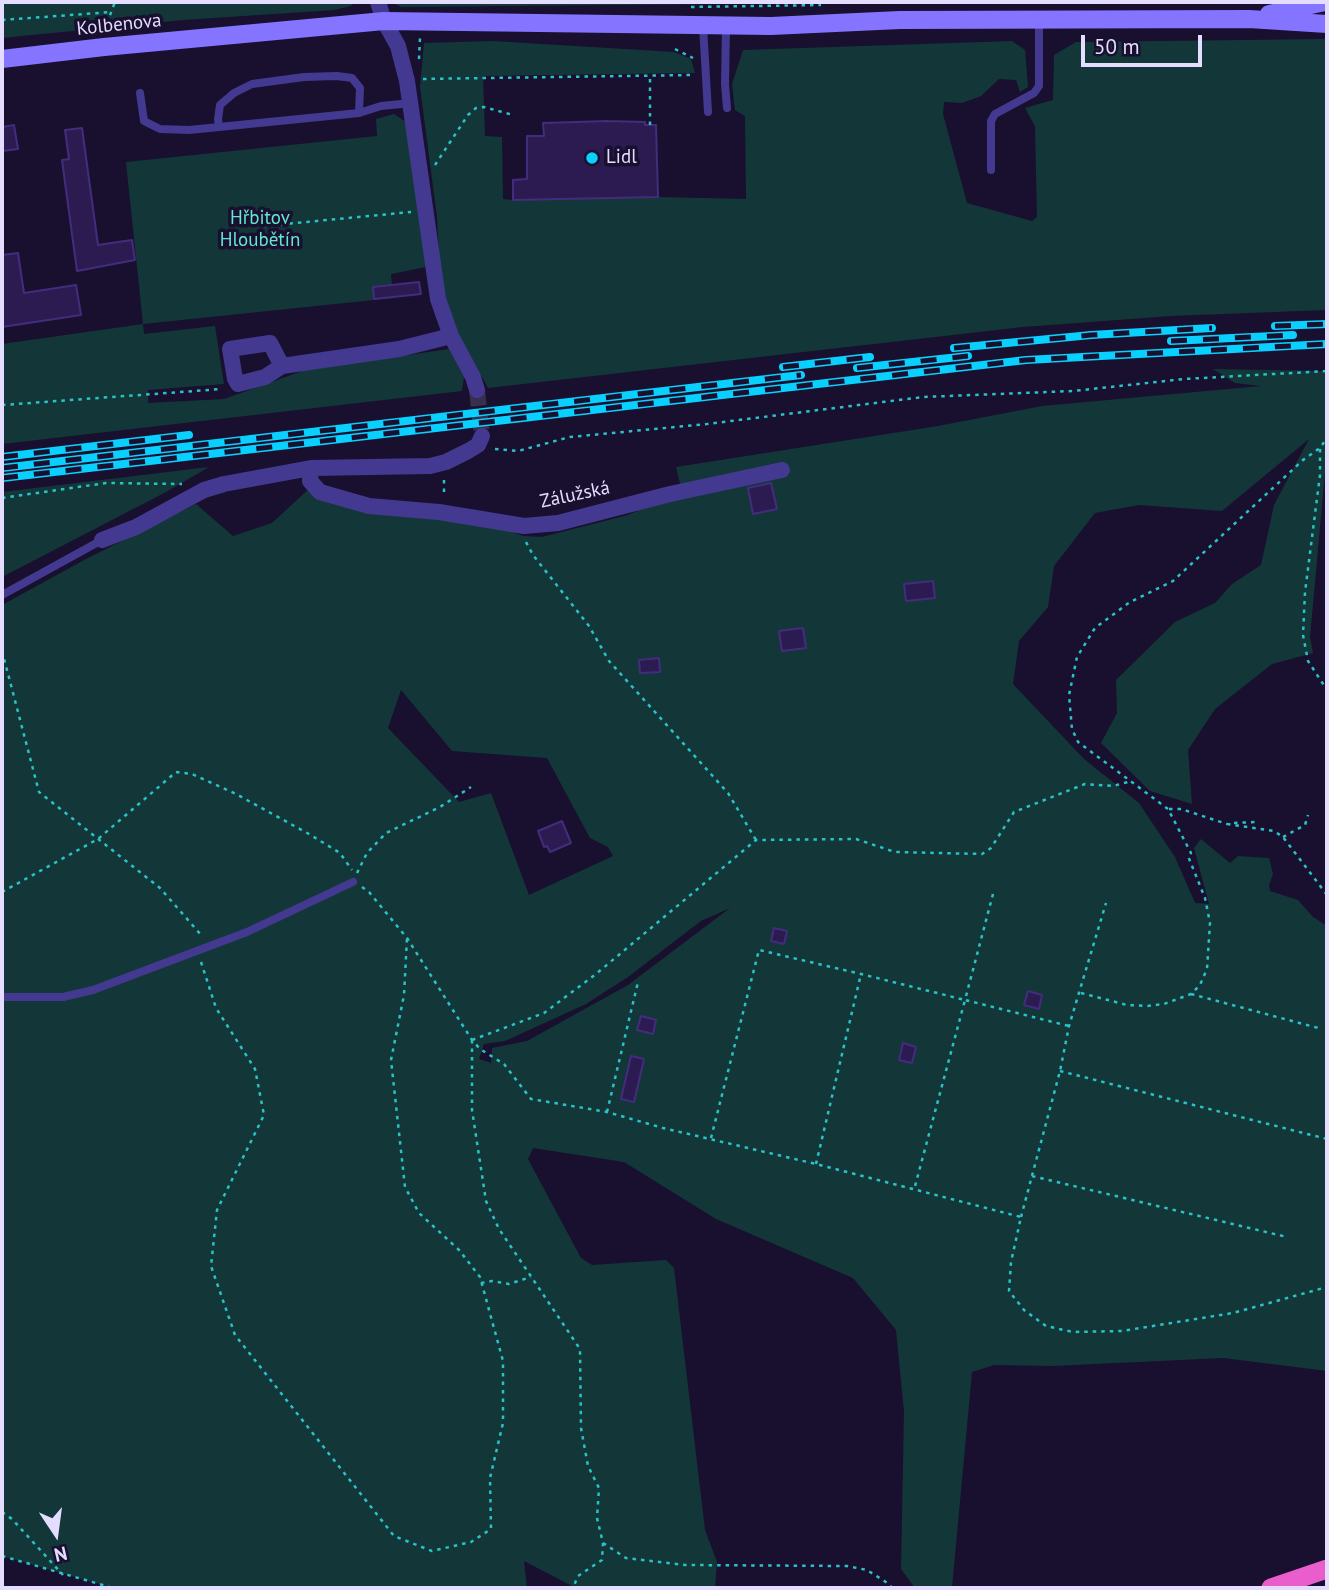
<!DOCTYPE html>
<meta charset="utf-8">
<style>
body{margin:0}
#map{position:relative;width:1329px;height:1590px;overflow:hidden;background:#18102e;font-family:"PT Sans",sans-serif}
canvas{display:block}
.frame{position:absolute;inset:0;border:4px solid #e4ddff;pointer-events:none}
.north{position:absolute;left:21px;top:1499px;width:70px;height:70px;-webkit-text-stroke:5px #18102e;paint-order:stroke;rotate:167deg;font-size:19px;font-weight:700;line-height:28px;text-align:center;color:#e4ddff}
.north::after{content:'';display:block;margin:auto;width:24px;height:32px;background:#e4ddff;clip-path:polygon(50% 0,100% 100%,50% 72%,0 100%)}
.scale{position:absolute;left:1081px;top:35px;width:121px;height:32px;box-sizing:border-box;border:4px solid #e4ddff;border-top:0;padding-left:9px;font-size:21px;line-height:24px;white-space:nowrap;color:#e4ddff;-webkit-text-stroke:5px #18102e;paint-order:stroke}
</style>
<div id="map">
<canvas width="1329" height="1590"></canvas>
<div class="frame"></div>
<div class="north">N</div>
<div class="scale">50 m</div>
</div>
<script>
const context = document.querySelector('canvas').getContext('2d');
context.lineJoin = 'round';
function fill(path, color) {
  context.fillStyle = color;
  context.fill(path, 'evenodd');
}
function shape(rows) {
  const path = new Path2D();
  for (const r of rows) {
    path.moveTo(r[0], r[1]);
    for (let i = 2; i < r.length; i += 2) path.lineTo(r[i], r[i + 1]);
  }
  return path;
}
function stroke(path, color, width, dash) {
  context.strokeStyle = color;
  context.lineWidth = width;
  context.lineCap = dash ? 'butt' : 'round';
  context.setLineDash(dash || []);
  context.stroke(path);
}
function drawText(font, color, halo, rows, align = 'center') {
  context.font = font + ' "PT Sans",sans-serif';
  context.lineWidth = 7;
  context.setLineDash([]);
  context.textBaseline = 'middle';
  context.strokeStyle = halo;
  context.fillStyle = color;
  for (const [text, x, y, turn = 0] of rows) {
    context.save();
    context.translate(x, y);
    context.rotate((+turn || 0) * Math.PI / 180);
    context.textAlign = isNaN(turn) ? turn : align;
    if (halo) context.strokeText(text, 0, 0);
    context.fillText(text, 0, 0);
    context.restore();
  }
}
fill(shape([
 [2,2,354,2,351,6,334,10,183,20,2,38],
 [391,2,942,2,401,7],
 [1327,39,1327,310,1171,316,1023,327,488,388,446,312,440,275,437,217,420,87,424,43,493,41,674,52,691,59,695,73,483,76,485,136,502,137,503,199,513,200,658,197,746,199,745,116,735,110,732,84,743,50,1012,41,1025,50,1028,87,1020,92,1016,80,999,79,981,96,962,103,944,102,943,114,967,203,1032,221,1037,217,1035,126,1025,108,1053,100,1054,55,1076,42],
 [394,114,406,122,426,267,391,274,393,298,143,324,144,334,215,326,224,384,148,390,148,403,224,399,305,370,449,349,464,377,462,391,2,444,2,344,143,324,126,162,377,136,376,119],
 [1213,369,1327,371,1327,450,1310,637,1313,653,1272,664,1215,709,1188,750,1192,804,1150,791,1101,743,1117,713,1116,680,1175,622,1215,603,1232,584,1261,565,1274,505,1309,439,1222,511,1139,505,1095,513,1054,566,1048,607,1019,641,1013,684,1084,759,1139,803,1175,857,1195,903,1209,904,1194,848,1201,839,1230,863,1238,856,1269,858,1273,874,1269,885,1270,891,1298,900,1313,917,1327,926,1327,1371,1223,1358,1053,1366,994,1365,972,1372,952,1588,915,1588,901,1569,904,1412,896,1330,853,1278,716,1219,624,1162,533,1148,528,1159,581,1258,592,1265,666,1260,674,1268,705,1530,717,1562,715,1588,576,1588,524,1561,527,1588,113,1588,2,1556,2,605,86,559,196,504,233,536,272,523,311,487,502,528,523,536,542,537,628,515,682,491,676,467,938,426,1042,406,1261,386,1235,383],
 [401,690,452,751,547,758,590,838,608,847,613,856,529,895,491,793,459,802,388,728],
 [730,908,628,985,527,1041,492,1048,491,1063,479,1059,484,1044,505,1041,586,1004,628,977,701,921],
 [209,467,166,492,2,577,2,492]
]), '#133739');
const building = shape([
 [608,121,645,122,645,125,656,125,658,197,513,200,513,180,527,179,527,136,544,136,543,123,608,121],
 [14,125,18,149,2,151,2,127,14,125],
 [82,128,98,245,132,240,135,260,77,271,62,160,69,159,65,130,82,128],
 [18,253,24,293,76,285,81,315,2,327,2,255,18,253],
 [419,282,421,294,374,299,373,287,419,282],
 [771,483,777,509,753,514,748,488,771,483],
 [933,581,935,598,906,601,904,584,933,581],
 [803,628,806,648,782,651,779,631,803,628],
 [659,658,660,672,640,673,639,660,659,658],
 [562,821,571,843,550,852,547,846,544,847,538,831,562,821],
 [774,928,787,931,784,944,771,941,774,928],
 [1028,991,1042,995,1039,1009,1024,1005,1028,991],
 [641,1016,656,1020,653,1034,637,1030,641,1016],
 [903,1043,916,1047,912,1063,899,1060,903,1043],
 [631,1056,644,1059,634,1102,621,1099,631,1056]
]);
fill(building, '#2b1b50');
stroke(building, '#432c7e', 2);
stroke(shape([
 [477,390,482,436]
]), '#372f4d', 16, [16, 8]);
stroke(shape([
 [691,7,821,5],
 [2,20,111,12],
 [104,31,115,2],
 [675,49,693,58],
 [419,59,420,38],
 [423,79,693,75],
 [650,125,650,76],
 [435,165,468,115,476,108,484,107,513,115],
 [264,226,411,212],
 [2,405,222,389],
 [495,449,518,451,570,437,707,424,923,397,1073,391,1184,379,1327,371],
 [1320,449,1320,475,1305,592,1303,635,1308,661,1327,690],
 [444,480,444,497],
 [2,498,106,483,182,484],
 [526,542,533,555,589,626,609,661,728,793,756,840],
 [2,651,39,792,160,888,202,936],
 [1169,809,1181,809,1227,824],
 [1234,823,1255,822],
 [1227,824,1274,831,1283,837,1327,895],
 [1283,837,1305,825,1308,815],
 [357,873,367,853,386,833,440,807,471,787],
 [362,887,369,892,407,938,472,1040,480,1049,504,1064,531,1099,607,1112,663,1128,816,1164,1021,1217,1011,1262,1009,1291,1024,1310,1046,1326,1073,1332,1122,1331,1233,1313,1327,1287],
 [2,892,98,839,176,772,192,774,236,794,309,834,340,853,352,870],
 [993,894,965,1000,1069,1026],
 [201,962,216,1008,255,1069,264,1115,217,1210,211,1266,235,1335,394,1536,432,1551,471,1542,491,1529,490,1478,503,1423,503,1361,480,1277,459,1250,419,1213,405,1187,391,1060,404,995,407,938],
 [1081,993,1127,1005,1147,1006,1164,1004,1191,994,1200,985,1207,969,1210,923,1205,898,1188,856,1191,853,1168,809,1078,742,1072,729,1069,695,1077,657,1095,628,1130,602,1173,581,1303,460,1320,448,1327,438],
 [1191,994,1322,1029],
 [472,1040,544,1013,596,974,756,840,856,839,895,852,982,854,991,848,1014,812,1085,784,1113,786,1128,782],
 [472,1040,472,1110,486,1201,499,1229,580,1349,581,1428,588,1466,599,1488,597,1518,603,1543,602,1560,578,1576,573,1588],
 [1060,1071,1327,1139],
 [607,1112,638,982],
 [711,1138,759,950,861,974,965,1000,914,1190],
 [816,1164,861,974],
 [1032,1176,1287,1237],
 [1021,1217,1060,1071,1069,1026,1106,903],
 [481,1283,492,1281,509,1284,531,1277],
 [2,1512,12,1519,63,1575],
 [603,1543,626,1558,685,1565,847,1566,867,1570,889,1584,892,1588],
 [2,1556,113,1588]
]), '#29c3c7', 2.5, [3.5, 5]);
stroke(shape([
 [703,26,708,112],
 [726,26,725,84,727,108],
 [140,93,144,121,160,129,189,130,359,113,381,106,411,103],
 [219,127,218,119,220,105,234,93,252,84,304,77,337,76,352,78,360,88,359,113],
 [991,170,991,121,995,114,1034,93,1039,86,1039,21],
 [2,595,102,540],
 [2,997,63,997,93,990,247,932,353,882]
]), '#443990', 8);
stroke(shape([
 [378,2,384,21,398,46,407,81,438,299,451,336,473,377,477,390],
 [282,366,265,377,238,384,235,379,230,349,270,343,282,366,399,349,451,336],
 [311,468,310,481,320,492,369,506,439,512,524,526,558,523,670,494,782,470],
 [102,540,136,527,204,490,224,484,311,468,430,466,446,462,468,451,478,445,482,436]
]), '#443990', 16);
stroke(shape([
 [1269,14,1325,2],
 [2,59,104,47,384,21,771,26,900,20,1249,19,1327,24]
]), '#8474ff', 18);
stroke(shape([
 [1271,1588,1327,1569]
]), '#e95ecc', 19);
const rail = shape([
 [1275,326,1327,324],
 [1171,341,1293,335],
 [954,348,1091,335,1212,328],
 [783,367,870,357],
 [857,368,968,356],
 [2,457,189,435],
 [2,468,801,375],
 [2,478,1026,360,1327,344]
]);
stroke(rail, '#09d0ff', 8);
stroke(rail, '#18102e', 5, [16]);
for (const [x, y, r, color] of [
 [592,158,7,"#09d0ff"]
]) {
  const dot = new Path2D();
  dot.arc(x, y, r, 0, 2 * Math.PI);
  context.fillStyle = color;
  context.fill(dot);
  stroke(dot, '#18102e', 2.5);
}
drawText('19px', '#e4ddff', '#18102e', [
 ["Kolbenova",119,25,-6],
 ["Zálužská",575,495,-12]
]);
drawText('19px', '#e4ddff', '#18102e', [
 ["Lidl",606,158]
], 'left');
drawText('19px', '#60e8d2', '#18102e', [
 ["Hřbitov",260,219],
 ["Hloubětín",260,241]
]);
</script>
